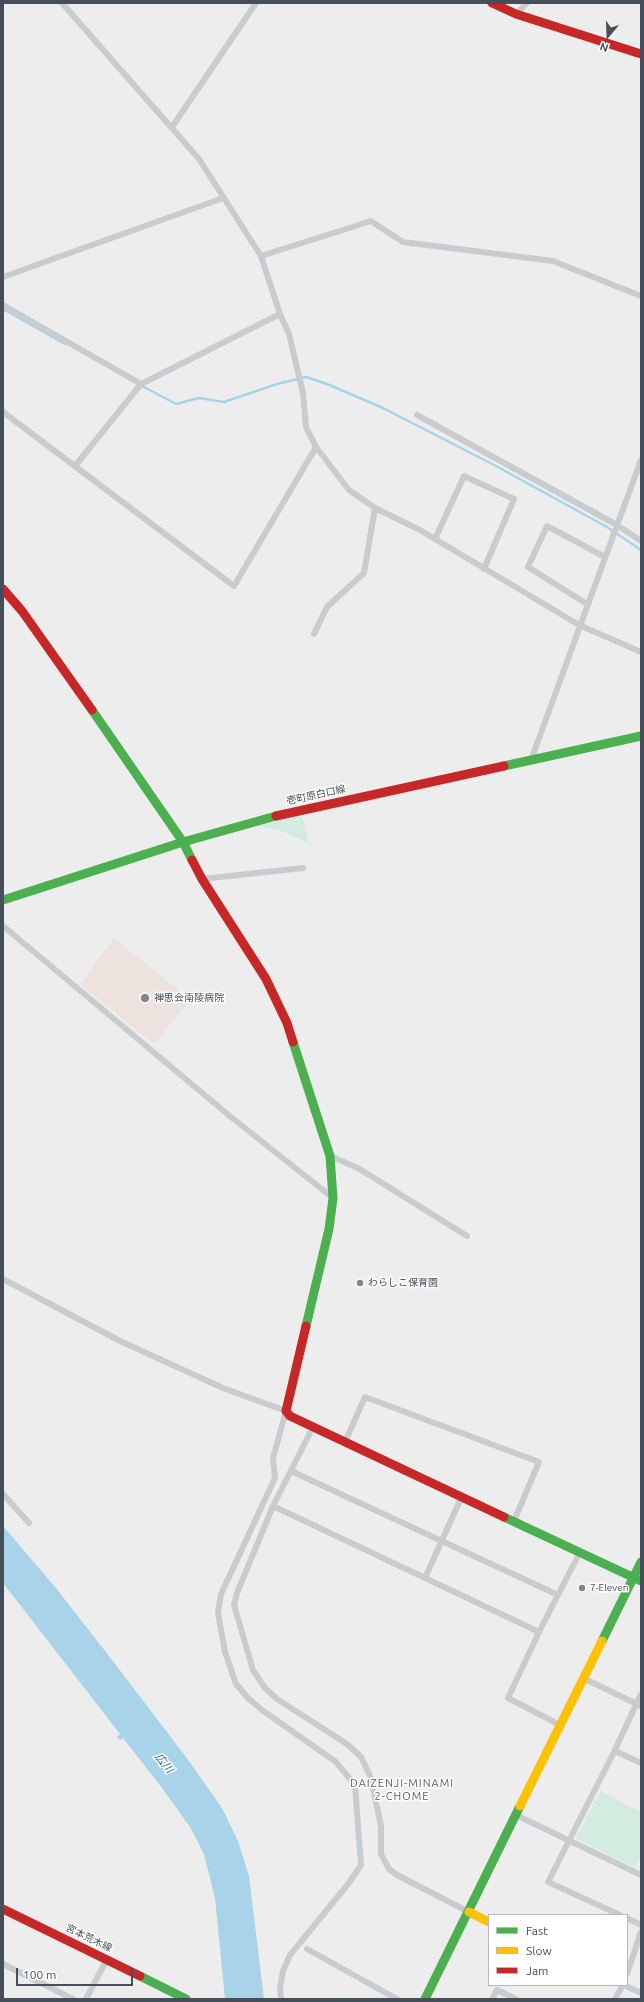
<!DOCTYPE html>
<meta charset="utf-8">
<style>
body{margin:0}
#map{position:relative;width:644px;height:2002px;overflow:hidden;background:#eeeded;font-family:Ubuntu,sans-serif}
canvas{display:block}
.frame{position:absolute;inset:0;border:4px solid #464e59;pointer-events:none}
.legend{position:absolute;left:488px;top:1914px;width:140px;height:72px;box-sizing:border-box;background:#fff;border:1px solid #b5b8bd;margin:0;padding:5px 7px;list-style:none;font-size:12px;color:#464e59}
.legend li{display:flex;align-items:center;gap:8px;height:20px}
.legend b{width:20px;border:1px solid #b5b8bd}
.north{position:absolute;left:588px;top:16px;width:40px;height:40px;-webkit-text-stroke:3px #fff;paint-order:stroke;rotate:199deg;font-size:11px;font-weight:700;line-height:16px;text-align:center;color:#464e59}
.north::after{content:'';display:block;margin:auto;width:14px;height:18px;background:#464e59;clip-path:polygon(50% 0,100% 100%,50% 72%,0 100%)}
.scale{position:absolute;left:16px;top:1968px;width:117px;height:18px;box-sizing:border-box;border:2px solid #464e59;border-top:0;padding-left:5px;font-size:12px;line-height:14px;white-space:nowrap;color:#464e59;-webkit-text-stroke:3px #fff;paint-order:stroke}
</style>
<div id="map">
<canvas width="644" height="2002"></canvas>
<div class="frame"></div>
<ul class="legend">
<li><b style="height:5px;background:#4caf50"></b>Fast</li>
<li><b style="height:5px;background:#ffc107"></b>Slow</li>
<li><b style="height:5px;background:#c62828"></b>Jam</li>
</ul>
<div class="north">N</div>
<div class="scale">100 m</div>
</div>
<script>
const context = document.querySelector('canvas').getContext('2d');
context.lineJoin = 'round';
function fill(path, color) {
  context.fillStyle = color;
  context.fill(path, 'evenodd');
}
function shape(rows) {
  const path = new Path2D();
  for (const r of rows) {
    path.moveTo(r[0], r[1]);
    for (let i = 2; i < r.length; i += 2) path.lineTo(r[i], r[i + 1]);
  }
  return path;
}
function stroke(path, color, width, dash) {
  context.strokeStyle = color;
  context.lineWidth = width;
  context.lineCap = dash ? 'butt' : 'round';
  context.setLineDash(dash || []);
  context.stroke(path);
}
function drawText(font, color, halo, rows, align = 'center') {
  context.font = font + ' Ubuntu,"Noto Sans JP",sans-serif';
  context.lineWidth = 3;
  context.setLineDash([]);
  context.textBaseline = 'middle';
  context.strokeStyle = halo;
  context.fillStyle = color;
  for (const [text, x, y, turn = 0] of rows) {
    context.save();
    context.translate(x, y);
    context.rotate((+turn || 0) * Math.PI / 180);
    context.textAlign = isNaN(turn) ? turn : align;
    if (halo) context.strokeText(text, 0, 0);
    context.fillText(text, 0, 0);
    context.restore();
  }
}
fill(shape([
 [114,938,191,1000,154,1044,80,984]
]), '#ede2de');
fill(shape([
 [302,815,309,843,277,829,259,826],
 [600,1791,641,1812,641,1855,635,1868,576,1838]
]), '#d2ecdf');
fill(shape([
 [3,1526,56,1588,119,1669,186,1757,222,1808,238,1841,249,1876,264,1999,225,1999,215,1898,204,1854,190,1827,162,1788,123,1738,120,1740,117,1737,120,1734,3,1583]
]), '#a9d3e8');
stroke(shape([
 [3,309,65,344],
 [140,385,176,404,199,398,224,402,277,384,306,377,327,384,383,408,496,466,607,527,641,550]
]), '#a9d3e8', 2.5);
stroke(shape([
 [62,3,199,159,261,256,280,314,289,334,303,393,306,427,316,447,349,490,375,508,420,530,579,625,641,652],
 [516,14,527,3],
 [172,127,256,3],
 [261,256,371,221,403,242,553,261,641,296],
 [3,277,223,198],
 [3,305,141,384],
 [3,412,234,586,316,447],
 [417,415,617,525,641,541],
 [75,466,141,384,280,314],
 [435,539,464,476,514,499,484,569],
 [587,604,528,567,547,526,605,557],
 [314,634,327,607,364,573,375,508],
 [531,760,641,460],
 [202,879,303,868],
 [3,926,231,1117,333,1198],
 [330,1156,358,1168,467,1236],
 [3,1279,120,1341,223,1388,286,1411,273,1458,275,1478,221,1594,218,1613,225,1652,236,1684,248,1698,262,1710,336,1762,355,1785,361,1865,349,1883,290,1955,283,1971,280,1988,281,1999],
 [313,1427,273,1506,237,1593,234,1605,253,1670,265,1688,277,1699,347,1744,361,1757,371,1778,381,1826,381,1854,389,1869,397,1875,469,1912],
 [345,1442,365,1397,539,1462,514,1521],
 [291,1471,558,1595],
 [3,1494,29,1523],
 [273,1506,539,1632,508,1698,560,1725],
 [425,1578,462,1496],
 [539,1632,580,1552],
 [583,1678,641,1706],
 [615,1751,641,1763],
 [516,1815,641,1875],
 [620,1915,548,1882,613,1754,641,1694],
 [627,1918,641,1925],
 [307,1949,397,1999],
 [3,1964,73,1999],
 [627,1974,641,1932],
 [624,1985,641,1993],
 [86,1999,107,1959],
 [492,1999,497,1990,516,1999],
 [615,1999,623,1985]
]), '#c9ccce', 6);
stroke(shape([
 [92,710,183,842,192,860],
 [504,766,641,736],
 [3,900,183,842,276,816],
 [293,1042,330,1156,333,1198,329,1229,306,1326],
 [504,1517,641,1581],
 [602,1641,641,1562],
 [140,1976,186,1999],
 [425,1999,520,1806]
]), '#4caf50', 9);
stroke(shape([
 [520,1806,602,1641],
 [469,1912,489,1922]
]), '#ffc107', 9);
stroke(shape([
 [492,3,516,14,641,54],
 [3,589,22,611,92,710],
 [276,816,504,766],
 [192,860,202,879,266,979,287,1023,293,1042],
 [306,1326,286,1411,290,1416,504,1517],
 [3,1909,140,1976]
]), '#c62828', 9);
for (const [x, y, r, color] of [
 [145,998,5,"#81868d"],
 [360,1283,4,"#81868d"],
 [582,1588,4,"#81868d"]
]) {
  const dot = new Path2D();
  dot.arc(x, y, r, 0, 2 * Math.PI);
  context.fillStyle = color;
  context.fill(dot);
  stroke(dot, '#fff', 1.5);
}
drawText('10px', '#464e59', '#fff', [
 ["壱町原白口線",316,795,-12],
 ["宮本荒木線",89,1938,26]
]);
drawText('10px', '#464e59', '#fff', [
 ["禅思会南陵病院",154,998],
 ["わらしこ保育園",368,1283],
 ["7-Eleven",590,1588]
], 'left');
drawText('italic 11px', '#14709e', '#fff', [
 ["広川",164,1763,51]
]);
context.letterSpacing = '1px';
drawText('11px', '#5a5c61', '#fff', [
 ["DAIZENJI-MINAMI",402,1783],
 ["2-CHOME",402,1796]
]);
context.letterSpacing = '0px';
</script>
